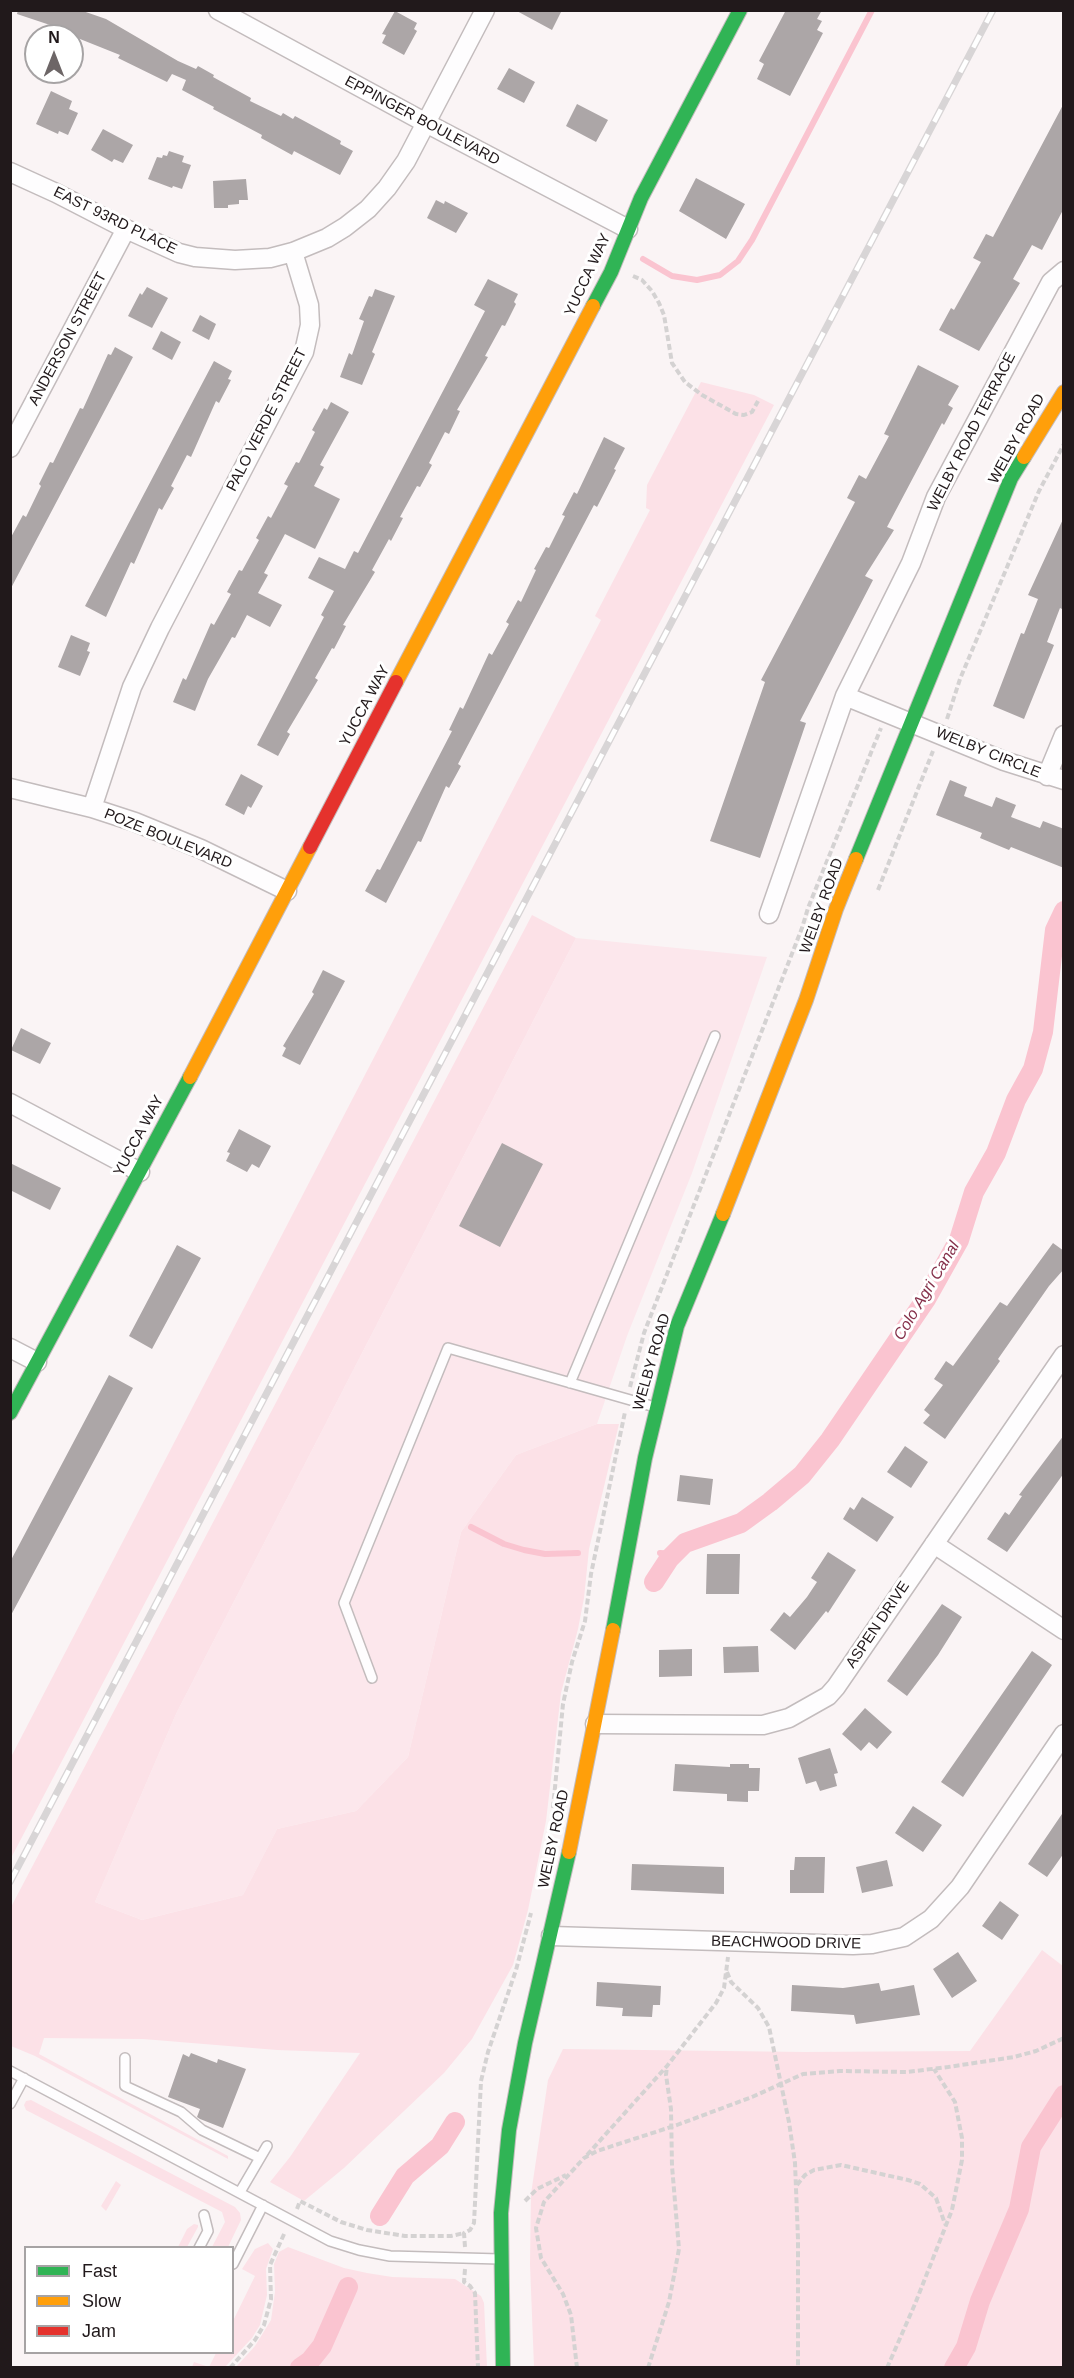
<!DOCTYPE html>
<style>
body{margin:0}
#map{position:relative;width:1074px;height:2378px;overflow:hidden;background:#faf4f5;font-family:Arial,sans-serif}
canvas{display:block}
.frame{position:absolute;inset:0;border:12px solid #21191b;pointer-events:none}
.legend{position:absolute;left:24px;top:2246px;width:210px;height:108px;box-sizing:border-box;background:#fff;border:2px solid #a6a3a4;margin:0;padding:8px 10px;list-style:none;font-size:18px;color:#21191b}
.legend li{display:flex;align-items:center;gap:12px;height:30px}
.legend b{width:30px;border:2px solid #a6a3a4}
.north{position:absolute;left:24px;top:24px;width:60px;height:60px;box-sizing:border-box;background:#fff;border:2px solid #a6a3a4;border-radius:50%;rotate:0deg;font-size:16px;font-weight:700;line-height:24px;text-align:center;color:#21191b}
.north::after{content:'';display:block;margin:auto;width:21px;height:27px;background:#6d6667;clip-path:polygon(50% 0,100% 100%,50% 72%,0 100%)}
</style>
<div id="map">
<canvas width="1074" height="2378"></canvas>
<div class="frame"></div>
<ul class="legend">
<li><b style="height:8px;background:#30b455"></b>Fast</li>
<li><b style="height:8px;background:#ff9f0a"></b>Slow</li>
<li><b style="height:8px;background:#e5322d"></b>Jam</li>
</ul>
<div class="north">N</div>
</div>
<script>
const context = document.querySelector('canvas').getContext('2d');
context.lineJoin = 'round';
function fill(path, color) {
  context.fillStyle = color;
  context.fill(path, 'evenodd');
}
function shape(rows) {
  const path = new Path2D();
  for (const r of rows) {
    path.moveTo(r[0], r[1]);
    for (let i = 2; i < r.length; i += 2) path.lineTo(r[i], r[i + 1]);
  }
  return path;
}
function stroke(path, color, width, dash) {
  context.strokeStyle = color;
  context.lineWidth = width;
  context.lineCap = dash ? 'butt' : 'round';
  context.setLineDash(dash || []);
  context.stroke(path);
}
function drawText(font, color, halo, rows, align = 'center') {
  context.font = font + ' Arial,sans-serif';
  context.lineWidth = 6;
  context.setLineDash([]);
  context.textBaseline = 'middle';
  context.strokeStyle = halo;
  context.fillStyle = color;
  for (const [text, x, y, turn = 0] of rows) {
    context.save();
    context.translate(x, y);
    context.rotate((+turn || 0) * Math.PI / 180);
    context.textAlign = isNaN(turn) ? turn : align;
    if (halo) context.strokeText(text, 0, 0);
    context.fillText(text, 0, 0);
    context.restore();
  }
}
fill(shape([
 [576,938,767,957,692,1173,627,1336,597,1424,516,1455,461,1532,408,1757,356,1811,277,1829,243,1895,142,1920,95,1902,176,1714]
]), '#fce7ec');
fill(shape([
 [701,382,754,395,774,405,11,1858,11,1757,601,620,595,616,650,510,646,508,647,485],
 [532,915,576,938,176,1714,95,1902,142,1920,243,1895,277,1829,356,1811,408,1757,461,1532,516,1455,597,1424,619,1424,589,1549,584,1598,578,1629,561,1693,546,1821,528,1910,513,1965,472,2039,444,2073,344,2168,304,2201,270,2182,290,2157,360,2053,277,2050,143,2039,44,2038,39,2054,228,2156,228,2159,35,2056,11,2046,11,1907],
 [1042,1950,1063,1966,1063,2367,534,2367,530,2264,531,2194,548,2080,563,2049,804,2052,970,2051],
 [31,2100,235,2207,240,2213,241,2220,228,2247,212,2247,225,2222,222,2212,26,2110,24,2105,26,2101],
 [116,2181,121,2185,106,2211,101,2206],
 [194,2224,198,2225,198,2227,187,2247,178,2247,187,2229],
 [268,2243,273,2249,266,2269,267,2295,260,2325,252,2338,225,2367,192,2367,194,2362,209,2367,216,2353,232,2352,233,2321,255,2276,242,2269,255,2249],
 [288,2247,344,2268,367,2273,392,2277,455,2279,481,2296,484,2303,487,2367,236,2367,255,2346,271,2320,275,2292,274,2264,279,2252]
]), '#fce1e7');
stroke(shape([
 [643,259,672,276,697,280,720,275,738,261,752,240,872,10],
 [471,1527,504,1544,524,1550,545,1554,578,1553],
 [660,1553,675,1554]
]), '#fac4d0', 6);
stroke(shape([
 [654,1582,669,1559,685,1543,741,1523,770,1502,802,1475,830,1440,926,1299,959,1240,974,1192,996,1153,1016,1100,1033,1069,1043,1032,1055,930,1064,911],
 [380,2216,405,2176,440,2146,455,2122],
 [300,2368,310,2361,322,2346,348,2287],
 [954,2368,966,2347,980,2301,1019,2209,1031,2147,1064,2095]
]), '#fac4d0', 20);
fill(shape([
 [18,10,80,10,106,19,178,61,196,69,198,66,214,75,213,77,251,98,250,101,281,116,283,113,293,119,295,116,341,141,340,144,353,151,340,175,294,151,292,155,261,138,262,135,213,109,214,107,182,90,186,80,172,74,167,82,118,58,120,55,70,35,71,32,17,14],
 [515,10,562,10,552,30],
 [786,10,822,10,817,19,822,21,817,30,823,33,790,96,757,79,764,64,759,61],
 [395,11,417,23,414,29,417,31,404,55,382,43,386,35,382,34],
 [509,68,535,82,524,103,497,89],
 [51,91,72,101,69,109,78,113,68,135,59,131,58,134,36,124],
 [1064,103,1064,208,1042,250,1032,245,1013,279,1020,283,979,351,939,330,951,308,954,310,981,262,973,258,986,234,993,237],
 [577,104,608,120,596,142,566,126],
 [103,129,133,145,123,163,114,159,112,162,91,150],
 [169,151,184,156,182,162,191,165,182,189,173,186,172,188,148,179,157,157,162,158,163,155,167,156],
 [696,178,745,204,726,239,679,211],
 [246,179,248,200,239,200,239,204,228,205,228,208,214,208,213,181],
 [436,200,444,204,445,201,468,213,456,233,427,218],
 [488,279,518,294,514,302,516,304,505,326,502,325,485,356,488,357,457,410,460,411,449,434,445,432,429,463,432,465,420,487,417,486,400,517,403,518,391,541,389,539,372,570,375,572,343,625,346,626,334,649,332,648,315,678,318,680,287,732,290,734,278,756,257,745,324,617,321,615,334,591,308,578,319,557,345,569,354,551,358,553,485,311,474,305],
 [147,287,168,298,152,328,128,316,140,293,142,295],
 [375,289,395,296,372,352,375,354,362,385,340,377,349,353,352,355,364,321,359,319,369,296,372,297],
 [200,315,216,324,209,340,192,331],
 [161,331,181,342,172,360,152,349],
 [115,347,133,357,10,590,10,539,23,515,26,517,41,486,39,484,50,462,53,463,80,408,83,409,108,354,111,355],
 [214,361,232,371,228,379,231,380,219,403,216,401,191,457,187,455,171,486,174,488,162,510,159,508,134,564,131,562,106,617,85,606],
 [918,365,959,386,948,405,953,408,944,425,942,423,887,527,894,530,865,576,873,580,800,721,806,723,760,858,710,841,765,682,761,680,855,502,847,498,859,475,866,479,889,436,884,434],
 [331,402,349,412,320,465,324,467,314,486,340,499,315,549,285,534,264,573,268,575,258,593,282,605,270,627,247,615,235,638,232,637,208,679,195,711,173,702,183,678,186,680,211,623,214,625,231,594,227,592,239,570,242,571,259,540,256,538,268,516,271,518,288,486,284,484,296,462,299,463,315,432,312,430,324,408,327,410],
 [604,437,625,448,614,469,616,470,597,507,594,505,458,764,461,766,449,788,446,786,421,842,418,841,386,903,365,891,377,869,380,870,452,731,449,730,460,707,463,709,489,653,492,655,509,624,506,622,518,600,521,602,536,570,534,569,546,547,549,548,565,516,562,515,574,492,577,494],
 [1064,517,1064,610,1060,608,1047,642,1054,645,1024,719,993,706,1021,633,1024,634,1038,599,1028,595],
 [71,635,90,643,87,651,90,652,80,676,58,667],
 [241,774,263,786,251,808,248,806,244,815,225,805],
 [950,780,967,787,964,796,992,807,996,797,1016,805,1011,817,1040,828,1043,821,1064,829,1064,868,1011,847,1009,850,980,838,982,833,936,815],
 [323,970,345,981,300,1065,282,1056,286,1048,283,1046,314,994,312,992],
 [21,1028,51,1043,40,1064,11,1050],
 [239,1129,271,1146,259,1168,252,1164,247,1172,226,1161,230,1153,227,1152],
 [502,1143,543,1164,500,1247,459,1226],
 [10,1163,61,1188,50,1210,10,1190],
 [1053,1243,1064,1251,1064,1269,1049,1286,998,1359,1000,1361,945,1439,923,1423,930,1415,924,1410,943,1385,934,1379,946,1361,953,1366,1000,1302,1007,1306],
 [177,1245,201,1258,152,1349,129,1336],
 [109,1375,133,1388,10,1617,10,1562],
 [1064,1435,1064,1473,1007,1552,987,1539,1005,1512,1009,1515,1022,1496,1019,1495],
 [905,1446,928,1462,911,1488,887,1472],
 [680,1475,713,1479,710,1505,677,1501],
 [862,1497,894,1517,877,1542,843,1519,850,1507,854,1510],
 [828,1552,856,1570,828,1613,826,1611,795,1650,770,1630,784,1612,790,1617,807,1597,817,1582,811,1578],
 [707,1554,740,1554,739,1594,706,1594],
 [942,1604,962,1617,938,1655,907,1696,887,1681],
 [758,1646,759,1672,724,1673,723,1647],
 [692,1649,692,1676,659,1677,659,1650],
 [1032,1651,1052,1665,963,1797,941,1782],
 [865,1708,892,1732,877,1749,869,1742,861,1751,842,1734],
 [830,1748,838,1773,834,1774,837,1786,820,1791,816,1781,806,1784,798,1758],
 [675,1764,730,1767,730,1764,749,1764,749,1768,760,1768,759,1791,748,1791,748,1802,727,1801,727,1794,673,1791],
 [913,1806,942,1825,923,1852,895,1833],
 [1064,1811,1064,1853,1047,1877,1028,1864],
 [795,1857,825,1857,824,1893,790,1893,790,1870,794,1870],
 [887,1860,893,1886,862,1893,856,1867],
 [632,1864,724,1867,724,1894,631,1890],
 [1000,1901,1019,1915,1002,1940,982,1926],
 [958,1952,977,1981,952,1998,933,1969],
 [597,1982,661,1986,660,2005,653,2005,652,2017,622,2016,623,2008,596,2006],
 [879,1983,881,1991,914,1985,920,2015,856,2024,854,2015,791,2011,792,1985,843,1988],
 [191,2053,217,2063,218,2059,221,2060,246,2069,223,2128,200,2119,197,2117,200,2109,168,2097,183,2054,189,2057]
]), '#aca6a7');
const lane = shape([
 [570,1383,715,1036],
 [372,1678,344,1603,448,1348,655,1407],
 [125,2058,125,2086,181,2112,202,2130,260,2158],
 [10,2071,330,2241,359,2250,390,2256,500,2259],
 [10,2104,24,2078],
 [240,2192,267,2146],
 [199,2248,208,2231,204,2215],
 [233,2264,263,2205]
]);
const street = shape([
 [218,10,426,123,628,229],
 [10,172,56,193,126,229,179,253,195,257,235,260,270,258,293,252,327,238,345,227,368,209,387,188,406,161,485,10],
 [10,448,126,229],
 [845,696,1004,761,1064,780],
 [1047,776,1064,735],
 [10,788,92,808,135,822,201,849,287,891],
 [92,808,132,687,160,628,304,352,310,325,309,305,293,252],
 [769,914,845,696,911,563,936,497,1051,282,1064,271],
 [10,1103,140,1172],
 [10,1348,37,1362],
 [934,1544,1064,1630],
 [595,1724,763,1725,789,1718,828,1696,836,1687,1064,1355],
 [551,1936,853,1945,872,1944,904,1937,931,1919,960,1887,1064,1734]
]);
const fast = shape([
 [593,306,611,272,641,198,740,10],
 [856,859,1011,478,1024,457],
 [10,1413,190,1077],
 [613,1630,645,1458,677,1326,723,1214],
 [503,2368,501,2213,509,2130,525,2043,569,1852]
]);
const slow = shape([
 [1024,457,1064,392],
 [396,682,593,306],
 [190,1077,310,847],
 [723,1214,806,1000,836,909,856,859],
 [569,1852,613,1630]
]);
const jam = shape([
 [310,847,396,682]
]);
stroke(lane, '#c3bcbd', 12);
stroke(street, '#c3bcbd', 21);
stroke(fast, '#c3bcbd', 16);
stroke(slow, '#c3bcbd', 16);
stroke(jam, '#c3bcbd', 16);
stroke(shape([
 [633,276,642,280,652,291,659,303,664,315,672,363,685,382,702,395,736,414,744,415,752,412,758,401],
 [947,719,960,679,1039,491,1064,444],
 [878,890,933,751],
 [630,1387,644,1333,802,928,808,908,881,728],
 [553,1808,563,1704,572,1662,585,1621,591,1574,625,1412],
 [727,1972,731,1982,758,2008,769,2027,789,2122,795,2163,798,2239,798,2368],
 [587,2155,667,2066,716,2003,724,1988,728,1957],
 [797,2185,805,2175,814,2170,841,2165,908,2180,920,2184,936,2198,945,2224],
 [525,2201,537,2189,566,2175],
 [297,2209,300,2201,341,2222,367,2230,405,2236,451,2236,464,2233],
 [465,2247,464,2233,470,2230,474,2223,481,2081,488,2052,516,1970,531,1913],
 [465,2269,464,2282,470,2286,475,2293,478,2368],
 [230,2368,255,2340,264,2325,271,2299,270,2265,285,2232],
 [577,2368,571,2315,563,2294,541,2258,536,2228,544,2202,584,2158,597,2151,677,2125,752,2097,803,2074,840,2071,907,2072,948,2067,1014,2057,1036,2051,1064,2038],
 [648,2368,669,2302,679,2249,672,2166,671,2109,666,2075,667,2066],
 [887,2368,915,2304,952,2210,962,2160,962,2138,955,2102,934,2069]
]), '#d4d2d2', 4, [6, 3]);
stroke(lane, '#fefdfe', 9);
stroke(street, '#fefdfe', 18);
stroke(fast, '#30b455', 14);
stroke(slow, '#ff9f0a', 14);
stroke(jam, '#e5322d', 14);
const rail = shape([
 [10,1882,993,10]
]);
stroke(rail, '#d8d5d6', 7);
stroke(rail, '#fff', 4.5, [14]);
drawText('15px', '#21191b', '#fff', [
 ["EPPINGER BOULEVARD",422,121,28],
 ["EAST 93RD PLACE",115,221,26],
 ["YUCCA WAY",588,275,-65],
 ["ANDERSON STREET",68,339,-62],
 ["PALO VERDE STREET",267,420,-63],
 ["WELBY ROAD TERRACE",972,432,-63],
 ["WELBY ROAD",1017,439,-61],
 ["YUCCA WAY",365,706,-62],
 ["WELBY CIRCLE",988,753,22],
 ["POZE BOULEVARD",168,839,22],
 ["WELBY ROAD",822,906,-70],
 ["YUCCA WAY",139,1136,-62],
 ["WELBY ROAD",652,1362,-74],
 ["ASPEN DRIVE",878,1625,-56],
 ["WELBY ROAD",554,1839,-78],
 ["BEACHWOOD DRIVE",786,1943,1]
]);
drawText('italic 16px', '#86314b', '#fff', [
 ["Colo Agri Canal",927,1291,-59]
]);
</script>
